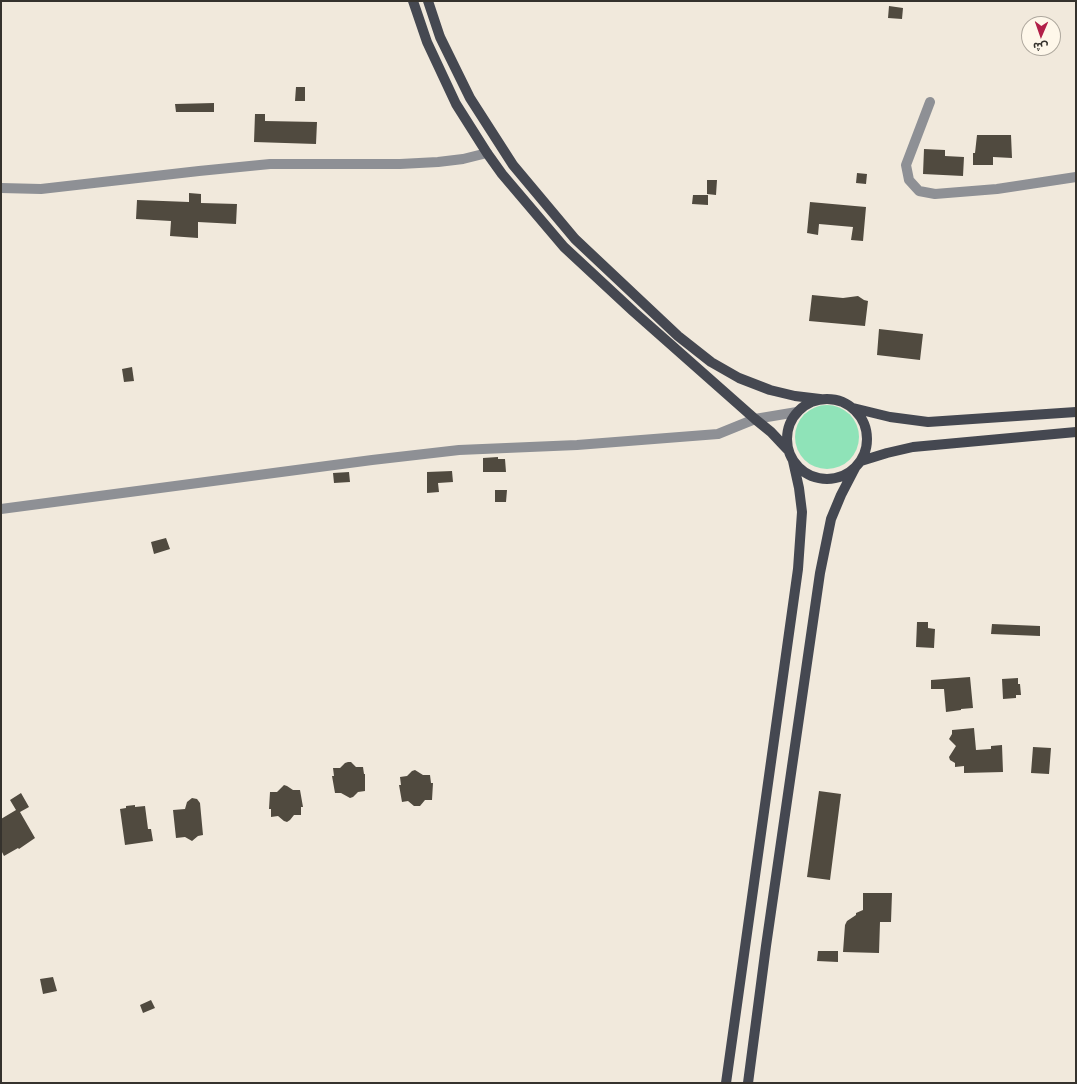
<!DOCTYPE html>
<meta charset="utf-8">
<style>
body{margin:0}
#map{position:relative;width:1077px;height:1084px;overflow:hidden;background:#f1e9dc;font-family:"Exo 2","Noto Sans Arabic",sans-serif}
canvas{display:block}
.frame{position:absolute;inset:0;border:2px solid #35322d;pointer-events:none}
.north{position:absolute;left:1021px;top:16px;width:40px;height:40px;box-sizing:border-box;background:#fef7ea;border:1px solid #aea89e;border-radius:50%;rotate:182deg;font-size:11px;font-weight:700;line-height:16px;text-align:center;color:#35322d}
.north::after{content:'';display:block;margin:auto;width:14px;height:18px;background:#b22049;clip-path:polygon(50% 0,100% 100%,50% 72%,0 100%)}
</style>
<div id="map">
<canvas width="1077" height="1084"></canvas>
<div class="frame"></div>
<div class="north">ش</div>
</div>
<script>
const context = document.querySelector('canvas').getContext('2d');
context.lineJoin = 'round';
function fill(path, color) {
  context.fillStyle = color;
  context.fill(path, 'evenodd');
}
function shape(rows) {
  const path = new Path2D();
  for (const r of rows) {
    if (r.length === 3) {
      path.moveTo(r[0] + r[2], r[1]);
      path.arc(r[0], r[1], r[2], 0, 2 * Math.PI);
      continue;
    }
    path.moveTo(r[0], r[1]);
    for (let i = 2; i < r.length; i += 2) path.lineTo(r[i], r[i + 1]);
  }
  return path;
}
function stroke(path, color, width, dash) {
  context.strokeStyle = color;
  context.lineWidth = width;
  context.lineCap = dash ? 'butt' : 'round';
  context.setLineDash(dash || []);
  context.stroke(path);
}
fill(shape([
 [827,437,32]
]), '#8fe3b8');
fill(shape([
 [889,6,903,8,902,19,888,18],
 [296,87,305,87,305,101,295,101],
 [214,103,214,112,176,112,175,104],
 [255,114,265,114,265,121,317,122,316,144,254,142],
 [977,135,1011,135,1012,158,993,157,993,165,973,165,973,153,975,153],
 [924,149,945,150,945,156,964,157,963,176,923,174],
 [857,173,867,174,866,184,856,183],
 [707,180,717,180,716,195,707,194],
 [189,193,201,194,201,203,237,204,236,224,198,222,198,238,170,236,171,221,136,219,137,200,189,202],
 [693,195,708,195,708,205,692,204],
 [810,202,866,207,863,241,851,240,853,227,819,224,818,235,807,233],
 [812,295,843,298,858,296,864,300,868,301,865,326,809,321],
 [879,329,923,334,920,360,877,355],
 [132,367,134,381,124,382,122,369],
 [498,457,498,459,505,459,506,472,483,472,483,458],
 [452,471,453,482,438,483,439,492,427,493,427,472],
 [349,472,350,482,334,483,333,473],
 [495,490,507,490,506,502,495,502],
 [166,538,170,549,154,554,151,542],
 [917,622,928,622,928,628,935,629,934,648,916,647],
 [992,624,1040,626,1040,636,991,634],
 [970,677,973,708,961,709,961,710,946,712,944,689,931,689,931,680],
 [1018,678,1018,684,1020,684,1021,695,1016,695,1016,698,1003,699,1002,679],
 [974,728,976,750,991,749,991,746,1002,745,1003,772,964,773,964,766,955,767,955,763,950,760,949,757,956,746,949,739,952,734,952,730],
 [1033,747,1051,748,1049,774,1031,773],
 [348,762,351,762,356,767,363,767,364,774,365,774,365,791,358,792,353,797,350,798,341,793,335,793,332,776,334,776,333,768,340,768,345,763],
 [415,770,423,775,430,775,431,783,433,783,432,800,425,800,420,806,414,806,408,801,402,802,399,785,401,785,400,777,407,776,412,771],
 [284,785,287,786,293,790,300,790,303,807,301,807,301,815,294,815,290,820,287,822,284,821,278,816,271,817,271,809,269,809,270,792,277,792],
 [819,791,841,794,830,880,807,877],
 [21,793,29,807,20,812,35,838,19,849,18,848,4,856,1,850,1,819,16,810,10,800],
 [192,798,197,799,200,803,203,835,198,836,192,841,185,837,176,838,173,810,185,809,187,802],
 [135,805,135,807,145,806,148,829,151,829,153,841,125,845,120,809,126,808,126,806],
 [863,893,892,893,891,922,880,922,879,953,843,952,845,925,847,921,856,915,856,913,863,910],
 [818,951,838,951,838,962,817,961],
 [53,977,57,991,43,994,40,979],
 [151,1000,155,1008,143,1013,140,1005]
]), '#504a3f');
stroke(shape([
 [930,102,906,165,909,180,919,191,935,194,997,189,1076,177],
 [1,188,41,189,199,171,270,164,400,164,438,162,463,159,487,153],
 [1,509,372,460,459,450,577,445,718,434,755,419,797,412]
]), '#8e9095', 10);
stroke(shape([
 [413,1,427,42,456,104,487,153,502,174,564,247,634,312,755,419,771,432,787,449],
 [428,1,440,37,470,98,513,165,575,239,678,336,711,362,739,378,770,390,795,396,820,399],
 [827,439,40],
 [853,408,890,417,928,422,1076,412],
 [861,461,887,453,913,447,1076,432],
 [726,1083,798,569,802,512,799,488,793,461],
 [748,1083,766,946,820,573,831,519,841,495,855,468]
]), '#454851', 10);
</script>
